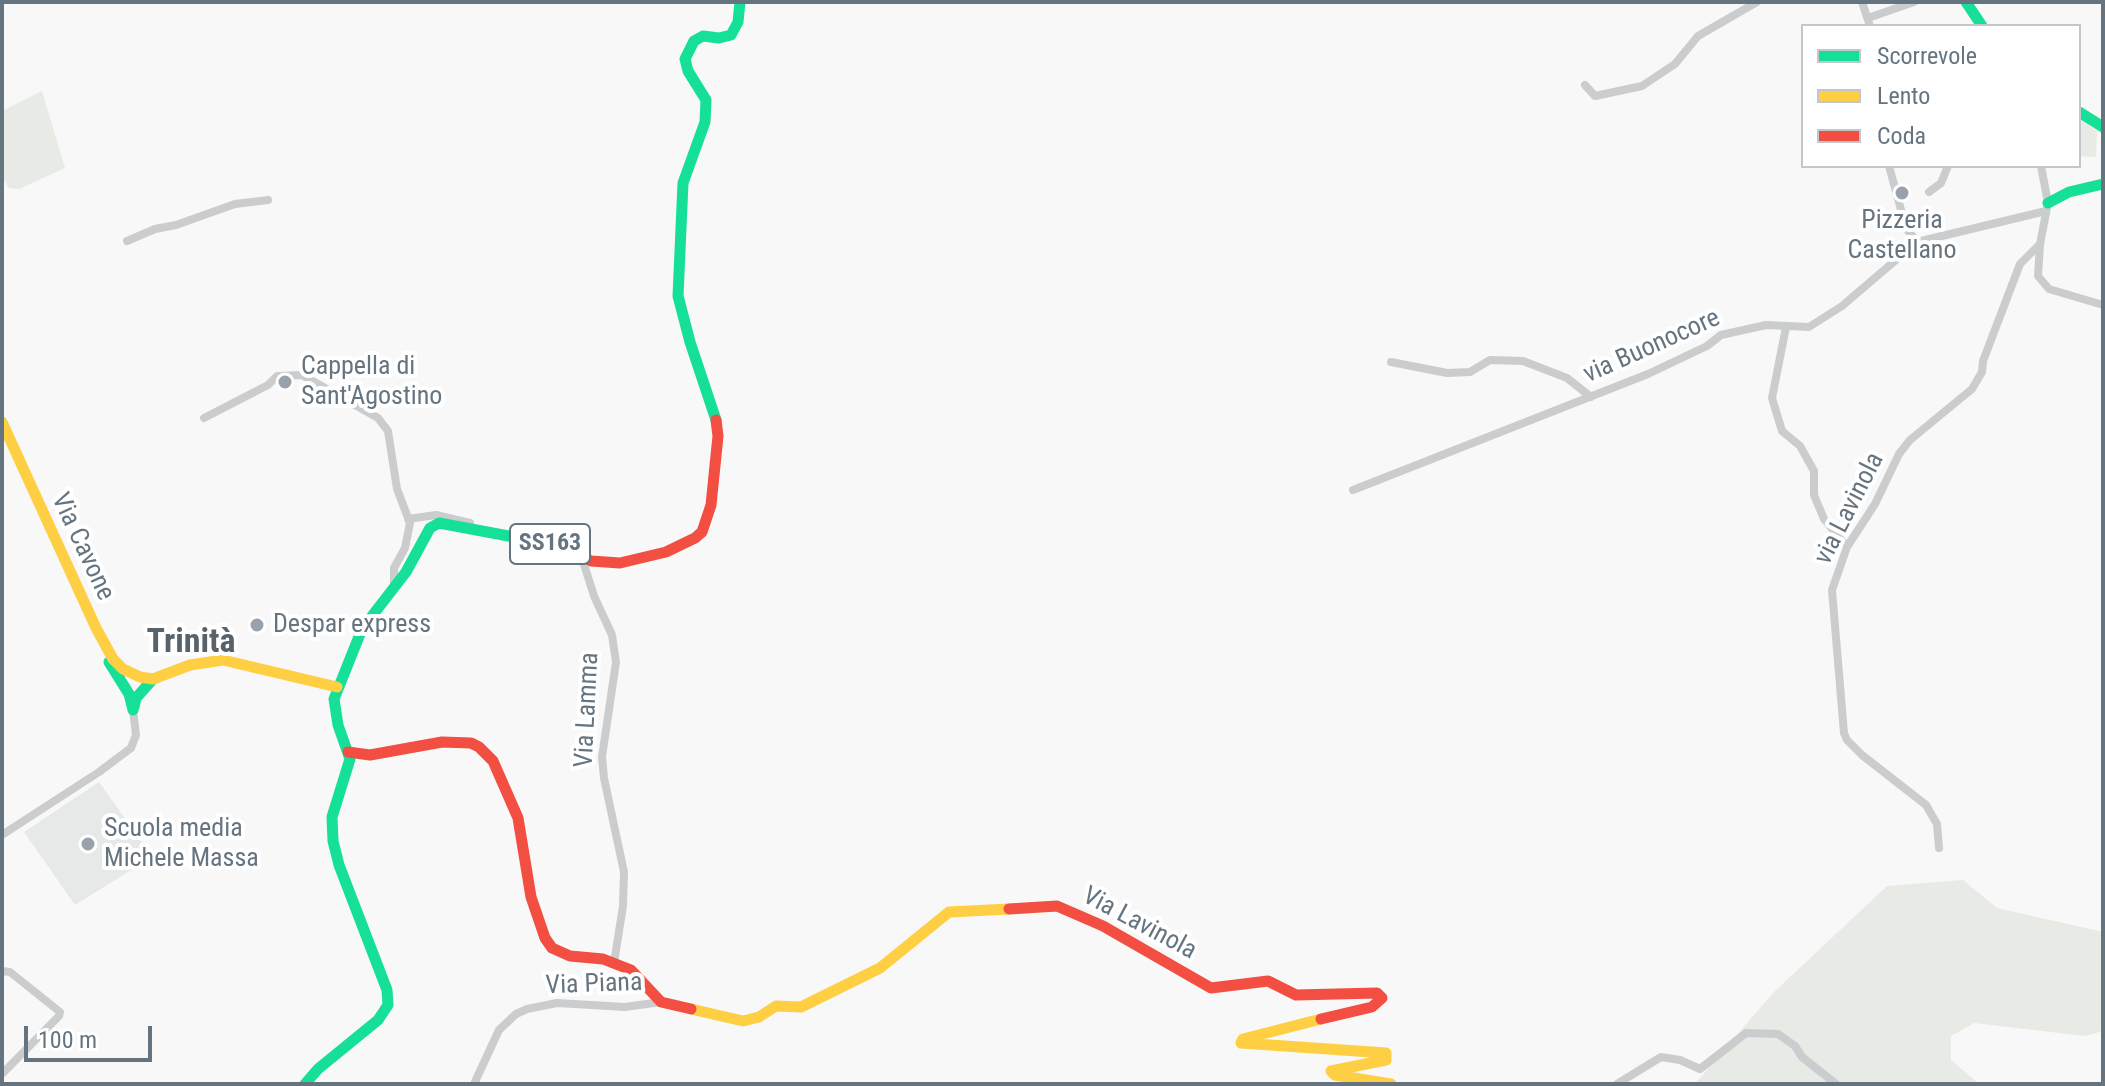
<!DOCTYPE html>
<meta charset="utf-8">
<style>
body{margin:0}
#map{position:relative;width:2105px;height:1086px;overflow:hidden;background:#f8f8f8;font-family:"Roboto Condensed",sans-serif}
canvas{display:block}
.frame{position:absolute;inset:0;border:4px solid #667480;pointer-events:none}
.legend{position:absolute;left:1801px;top:24px;width:280px;height:144px;box-sizing:border-box;background:#fff;border:2px solid #c2c7cc;margin:0;padding:10px 14px;list-style:none;font-size:24px;color:#667480}
.legend li{display:flex;align-items:center;gap:16px;height:40px}
.legend b{width:40px;border:2px solid #c2c7cc}
.scale{position:absolute;left:24px;top:1026px;width:128px;height:36px;box-sizing:border-box;border:4px solid #667480;border-top:0;padding-left:10px;font-size:24px;line-height:28px;white-space:nowrap;color:#667480;-webkit-text-stroke:6px #fff;paint-order:stroke}
</style>
<div id="map">
<canvas width="2105" height="1086"></canvas>
<div class="frame"></div>
<ul class="legend">
<li><b style="height:10px;background:#16e098"></b>Scorrevole</li>
<li><b style="height:10px;background:#ffcf43"></b>Lento</li>
<li><b style="height:10px;background:#f24e42"></b>Coda</li>
</ul>
<div class="scale">100 m</div>
</div>
<script>
const context = document.querySelector('canvas').getContext('2d');
context.lineJoin = 'round';
function fill(path, color) {
  context.fillStyle = color;
  context.fill(path, 'evenodd');
}
function shape(rows) {
  const path = new Path2D();
  for (const r of rows) {
    path.moveTo(r[0], r[1]);
    for (let i = 2; i < r.length; i += 2) path.lineTo(r[i], r[i + 1]);
  }
  return path;
}
function stroke(path, color, width, dash) {
  context.strokeStyle = color;
  context.lineWidth = width;
  context.lineCap = dash ? 'butt' : 'round';
  context.setLineDash(dash || []);
  context.stroke(path);
}
function drawText(font, color, halo, rows, align = 'center') {
  context.font = font + ' "Roboto Condensed",sans-serif';
  context.lineWidth = 8;
  context.setLineDash([]);
  context.textBaseline = 'middle';
  context.strokeStyle = halo;
  context.fillStyle = color;
  for (const [text, x, y, turn = 0] of rows) {
    context.save();
    context.translate(x, y);
    context.rotate((+turn || 0) * Math.PI / 180);
    context.textAlign = isNaN(turn) ? turn : align;
    if (halo) context.strokeText(text, 0, 0);
    context.fillText(text, 0, 0);
    context.restore();
  }
}
fill(shape([
 [99,782,152,857,75,905,24,832]
]), '#e7e8e8');
fill(shape([
 [42,91,65,168,19,189,9,188,2,177,2,111],
 [2079,119,2097,131,2096,157,2079,156],
 [1963,880,1997,908,2103,932,2103,1031,2085,1036,1974,1023,1951,1036,1951,1060,1979,1084,1695,1084,1773,993,1887,886]
]), '#e7eae5');
stroke(shape([
 [1862,2,1870,26],
 [1868,18,1914,2],
 [1585,85,1595,96,1642,86,1675,64,1698,36,1757,2],
 [1889,166,1906,228,1917,242],
 [2041,166,2048,203,2040,244,2038,276,2049,289,2103,305],
 [1929,192,1941,183,1948,166],
 [127,241,155,229,176,225,235,204,268,200],
 [1786,327,1772,398,1782,431,1800,446,1814,471,1814,495,1824,519,1847,547],
 [1391,362,1447,373,1470,372,1490,360,1523,361,1567,378,1591,397],
 [204,418,268,385,277,376,302,375,378,418,388,431,397,489,410,523,405,548,394,568,394,584],
 [1353,490,1648,374,1707,346,1721,335,1766,325,1809,327,1842,306,1917,242,2046,211],
 [408,519,436,515,470,523],
 [582,558,594,596,612,635,616,662,602,757,604,778,624,872,623,906,614,963],
 [2,835,99,772,131,748,136,735,133,710],
 [1939,848,1937,824,1926,805,1862,755,1847,740,1844,733,1832,590,1847,547,1875,504,1899,454,1910,440,1972,389,1982,372,1983,361,2020,264,2040,244],
 [2,971,10,972,60,1012,59,1016,2,1074],
 [474,1084,499,1030,516,1014,527,1009,557,1003,625,1007,661,1002],
 [1617,1084,1661,1057,1680,1060,1700,1069,1746,1033,1778,1034,1795,1046,1802,1057,1836,1084]
]), '#cbcccd', 8);
stroke(shape([
 [1966,2,1982,26],
 [2079,112,2103,127],
 [2048,203,2069,192,2103,184],
 [716,420,690,342,678,296,683,183,705,122,706,100,688,71,685,59,694,41,703,36,719,38,731,35,738,22,740,2],
 [109,662,129,694,133,710],
 [134,707,136,698,153,679],
 [305,1084,318,1069,378,1020,388,1005,387,990,339,865,333,841,332,817,350,759,338,725,334,699,362,629,406,572,430,528,439,523,546,543]
]), '#16e098', 11);
stroke(shape([
 [2,422,96,628,113,659,123,669,140,677,153,679,190,665,223,660,337,687],
 [691,1009,743,1021,759,1017,776,1006,801,1007,880,968,949,912,1009,909],
 [1321,1019,1243,1039,1241,1043,1386,1053,1386,1060,1331,1071,1335,1075,1391,1084]
]), '#ffcf43', 11);
stroke(shape([
 [546,543,570,550,591,561,620,563,666,552,695,538,702,532,711,505,718,436,716,420],
 [348,752,370,755,442,742,471,743,479,747,493,761,518,818,531,897,545,938,552,948,570,956,603,959,631,970,661,1002,691,1009],
 [1009,909,1057,906,1103,926,1211,988,1268,981,1296,995,1377,993,1382,998,1372,1007,1321,1019]
]), '#f24e42', 11);
for (const [x, y, r, color] of [
 [1902,193,8,"#99a2aa"],
 [285,382,8,"#99a2aa"],
 [257,625,8,"#99a2aa"],
 [88,844,8,"#99a2aa"]
]) {
  const dot = new Path2D();
  dot.arc(x, y, r, 0, 2 * Math.PI);
  context.fillStyle = color;
  context.fill(dot);
  stroke(dot, '#fff', 3);
}
for (const [x, y, w] of [
 [550,544,80]
]) {
  const box = new Path2D();
  box.roundRect(x - w / 2, y - 20, w, 40, 6);
  context.fillStyle = '#fff';
  context.fill(box);
  stroke(box, '#667480', 2);
}
drawText('bold 24px', '#667480', null, [
 ["SS163",550,544]
]);
drawText('26px', '#667480', '#fff', [
 ["Pizzeria",1902,221,"center"],
 ["Castellano",1902,251,"center"],
 ["Cappella di",301,367],
 ["Sant'Agostino",301,397],
 ["Despar express",273,625],
 ["Scuola media",104,829],
 ["Michele Massa",104,859]
], 'left');
drawText('26px', '#667480', '#fff', [
 ["via Buonocore",1652,347,-24],
 ["via Lavinola",1850,509,-63],
 ["Via Cavone",82,547,65],
 ["Via Lamma",588,710,-87],
 ["Via Lavinola",1139,924,28],
 ["Via Piana",594,985,-2]
]);
drawText('bold 34px', '#57626b', '#fff', [
 ["Trinità",191,643]
]);
</script>
